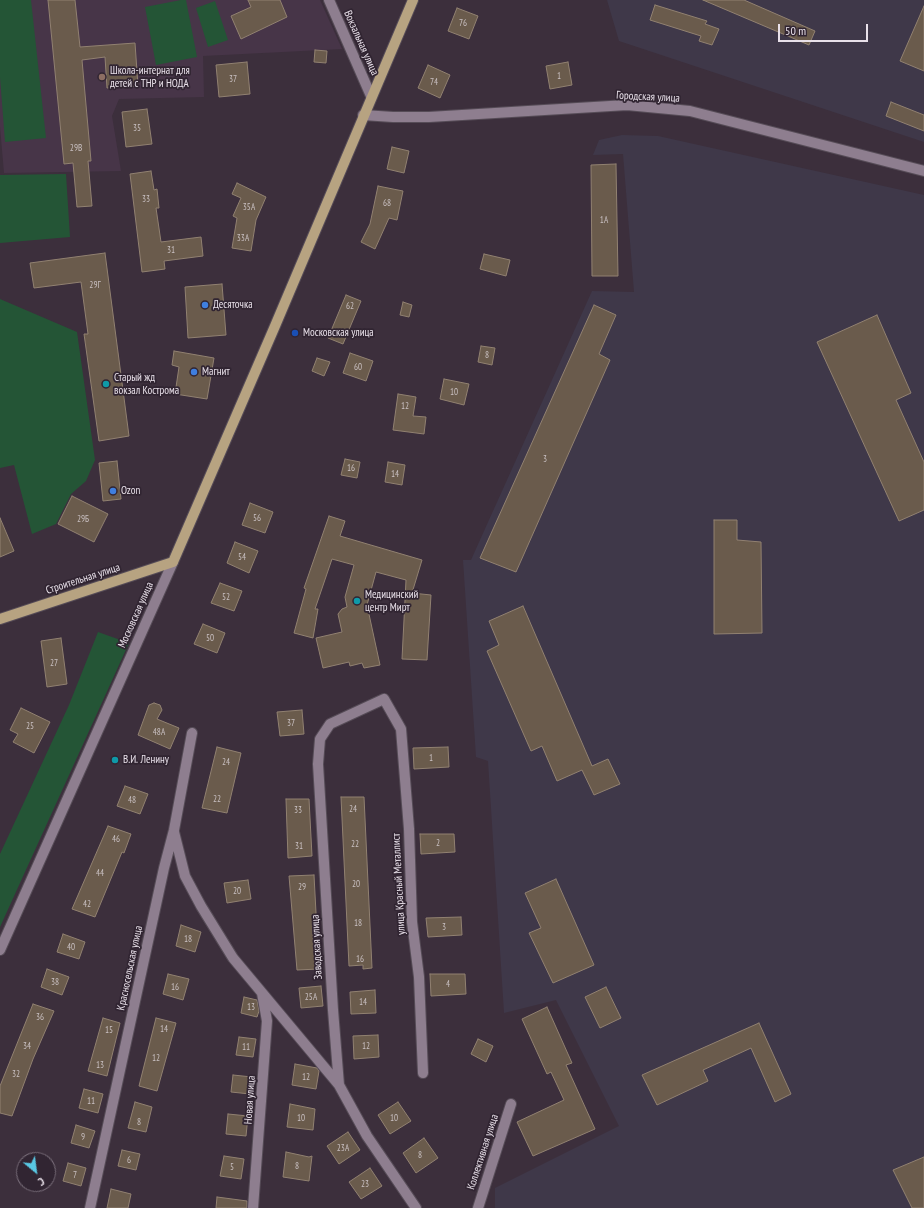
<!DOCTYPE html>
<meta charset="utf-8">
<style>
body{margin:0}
#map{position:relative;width:924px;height:1208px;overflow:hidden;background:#3c2f3c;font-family:"PT Sans Narrow",sans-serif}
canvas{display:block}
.north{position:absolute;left:16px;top:1152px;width:40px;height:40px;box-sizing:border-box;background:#312532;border:1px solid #7b707c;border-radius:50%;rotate:151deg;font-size:11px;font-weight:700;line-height:16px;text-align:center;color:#e9e1ea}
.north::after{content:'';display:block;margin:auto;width:14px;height:18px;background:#59c8e4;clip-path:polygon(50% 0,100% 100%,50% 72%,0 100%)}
.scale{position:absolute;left:778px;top:24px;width:90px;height:18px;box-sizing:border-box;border:2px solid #e9e1ea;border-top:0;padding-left:5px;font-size:12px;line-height:14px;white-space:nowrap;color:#e9e1ea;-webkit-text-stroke:3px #312532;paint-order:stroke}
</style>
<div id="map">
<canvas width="924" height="1208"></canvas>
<div class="north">С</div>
<div class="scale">50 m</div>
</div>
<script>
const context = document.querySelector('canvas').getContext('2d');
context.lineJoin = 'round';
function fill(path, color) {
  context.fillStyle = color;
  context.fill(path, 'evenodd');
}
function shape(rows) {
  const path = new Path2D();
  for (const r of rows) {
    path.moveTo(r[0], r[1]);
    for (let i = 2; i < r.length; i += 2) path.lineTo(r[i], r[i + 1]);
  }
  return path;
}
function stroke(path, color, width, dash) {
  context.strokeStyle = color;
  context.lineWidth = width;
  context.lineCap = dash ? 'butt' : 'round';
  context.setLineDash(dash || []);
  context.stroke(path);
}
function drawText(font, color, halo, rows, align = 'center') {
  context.font = font + ' "PT Sans Narrow",sans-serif';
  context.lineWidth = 3.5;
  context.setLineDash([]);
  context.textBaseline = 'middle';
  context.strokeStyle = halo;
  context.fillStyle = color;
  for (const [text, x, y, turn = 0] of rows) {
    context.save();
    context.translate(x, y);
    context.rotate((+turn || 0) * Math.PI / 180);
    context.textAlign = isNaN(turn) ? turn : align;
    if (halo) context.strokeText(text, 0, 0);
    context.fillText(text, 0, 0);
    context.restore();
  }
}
fill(shape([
 [607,0,924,0,924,142,619,41],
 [622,135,658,136,924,195,924,1208,495,1208,495,1188,619,1126,556,1000,504,1013,488,761,476,757,463,560,471,560,592,291,634,292,623,154,593,155,599,140]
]), '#3f3849');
fill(shape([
 [0,0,320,0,342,49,203,56,204,97,119,99,112,116,121,171,4,173,0,127]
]), '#473548');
fill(shape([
 [0,0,31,0,46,138,5,142,0,77],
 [181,0,186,0,197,57,156,65,145,7],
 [215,1,228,40,208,47,196,8],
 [66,174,70,237,0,243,0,175],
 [0,299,77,332,95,460,86,481,71,494,56,524,32,534,14,465,0,468],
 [98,632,129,643,0,927,0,854,69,705]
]), '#245536');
const building = shape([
 [48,0,75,0,80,47,135,43,138,86,107,88,105,57,82,60,91,161,88,161,92,206,77,207,73,163,64,164,48,0],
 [248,0,280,0,287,17,241,39,231,16,251,7,248,0],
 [703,0,744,0,815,31,809,45,703,0],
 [655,5,707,21,705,24,719,29,712,45,699,41,701,36,650,20,655,5],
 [924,6,924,71,900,61,924,6],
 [457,8,478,16,469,39,448,31,457,8],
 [315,50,327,51,326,63,314,62,315,50],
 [247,62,250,94,219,97,216,65,247,62],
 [568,62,572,85,550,89,546,66,568,62],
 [428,65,450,75,440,98,418,88,428,65],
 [891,102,924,115,924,131,886,116,891,102],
 [147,109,152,144,126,147,122,112,147,109],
 [392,147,409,151,404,173,387,169,392,147],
 [616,164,618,276,592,276,591,165,616,164],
 [151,171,154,190,157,189,159,208,156,208,161,242,201,237,203,256,164,261,165,269,142,272,130,174,151,171],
 [237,183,266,197,256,220,251,251,232,248,237,218,233,216,241,198,232,194,237,183],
 [378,186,403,191,397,220,389,218,375,249,361,242,370,224,378,186],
 [105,253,129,436,99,441,84,334,88,334,81,282,34,288,30,263,105,253],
 [484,254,510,260,506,276,480,269,484,254],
 [222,284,226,335,188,338,185,287,222,284],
 [346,295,361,301,343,344,328,338,346,295],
 [403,302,412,305,409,317,400,315,403,302],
 [594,305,616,315,599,354,610,360,516,572,480,558,594,305],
 [877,315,911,393,896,400,924,462,924,510,899,521,817,342,877,315],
 [481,346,495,348,492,365,478,362,481,346],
 [174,351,214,358,207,399,175,394,179,367,172,365,174,351],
 [350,353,373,361,366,381,343,373,350,353],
 [317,358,330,362,324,376,312,371,317,358],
 [444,379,469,384,464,405,440,399,444,379],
 [398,394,416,397,413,416,426,417,424,434,393,430,398,394],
 [345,459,360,462,357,478,341,475,345,459],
 [117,461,121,499,103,501,99,463,117,461],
 [388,462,405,465,402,485,385,482,388,462],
 [72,496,108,514,94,542,58,524,72,496],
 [250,503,273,512,265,533,242,525,250,503],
 [329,516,345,521,340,536,422,560,412,593,431,595,427,660,402,659,406,580,376,572,367,605,380,665,364,668,362,663,350,666,349,662,323,668,316,638,342,632,338,614,342,609,347,607,345,597,354,565,332,559,315,609,318,609,313,638,294,633,306,589,304,588,329,516],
 [0,518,14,551,0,557,0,518],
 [714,520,737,520,737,540,761,542,762,633,714,634,714,520],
 [235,542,258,551,249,573,227,563,235,542],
 [220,583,242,591,234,611,211,603,220,583],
 [523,606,592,766,608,759,620,784,594,795,582,770,557,781,542,746,531,751,487,651,499,645,489,621,523,606],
 [203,624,225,633,217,653,194,644,203,624],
 [61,638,67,684,47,687,41,641,61,638],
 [154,703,160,705,162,710,157,719,179,728,170,749,138,735,149,705,154,703],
 [21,708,50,722,34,753,13,742,18,734,10,730,21,708],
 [302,710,304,734,280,736,277,712,302,710],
 [217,747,241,753,227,813,202,808,217,747],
 [448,747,449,767,414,769,413,748,448,747],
 [125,786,148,794,140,814,117,806,125,786],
 [341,797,364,797,372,968,363,969,363,965,349,966,341,797],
 [286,799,309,799,312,856,288,858,286,799],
 [108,826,131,834,124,853,122,852,95,917,72,909,108,826],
 [420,834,454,834,455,852,421,854,420,834],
 [314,875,319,969,297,970,289,876,314,875],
 [556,879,594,965,553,983,529,933,541,928,525,893,556,879],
 [248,880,251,899,227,903,224,883,248,880],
 [461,917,462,935,428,937,426,918,461,917],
 [181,925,201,932,195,952,176,946,181,925],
 [63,934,85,942,79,959,57,952,63,934],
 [47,969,69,977,62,995,41,987,47,969],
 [168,974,189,979,183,1000,163,994,168,974],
 [430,974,465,974,466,994,431,996,430,974],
 [321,986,323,1006,301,1008,299,988,321,986],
 [606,987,621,1018,600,1028,585,997,606,987],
 [375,990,376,1013,351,1014,350,992,375,990],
 [244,997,257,1000,259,1011,257,1017,241,1013,244,997],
 [33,1004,54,1011,33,1059,12,1116,0,1113,0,1086,33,1004],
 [547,1007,572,1063,566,1065,595,1129,533,1156,517,1122,564,1100,551,1072,547,1074,522,1019,547,1007],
 [103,1018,120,1023,107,1076,88,1071,103,1018],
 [156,1018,176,1023,157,1091,139,1086,156,1018],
 [759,1023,791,1094,775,1102,751,1048,703,1070,708,1081,657,1105,642,1075,759,1023],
 [378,1035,379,1057,354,1059,353,1036,378,1035],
 [239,1037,256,1039,253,1057,236,1055,239,1037],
 [478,1039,493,1046,486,1062,471,1054,478,1039],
 [295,1064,317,1068,319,1071,316,1089,292,1085,295,1064],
 [233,1075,252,1077,250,1094,231,1092,233,1075],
 [84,1089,103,1094,98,1113,79,1108,84,1089],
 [135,1102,152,1107,146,1132,128,1128,135,1102],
 [398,1102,411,1121,390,1134,378,1115,398,1102],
 [290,1104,315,1109,313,1130,287,1127,290,1104],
 [228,1114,248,1116,246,1136,226,1134,228,1114],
 [76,1125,95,1131,89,1148,71,1143,76,1125],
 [348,1132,360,1150,339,1164,327,1146,348,1132],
 [424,1138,438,1158,416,1173,403,1153,424,1138],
 [122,1150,140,1154,136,1170,118,1166,122,1150],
 [286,1152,309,1157,312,1156,309,1181,283,1177,286,1152],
 [224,1156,244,1159,241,1179,220,1176,224,1156],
 [924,1157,924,1208,912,1208,893,1170,924,1157],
 [68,1163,86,1168,81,1186,63,1181,68,1163],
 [370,1168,382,1186,361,1199,349,1182,370,1168],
 [111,1189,131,1194,128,1208,107,1208,111,1189],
 [217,1197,247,1201,247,1208,216,1208,217,1197]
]);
fill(building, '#6a5b4c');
stroke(building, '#918171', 1);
const minor = shape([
 [329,0,371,96],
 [363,115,393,117,429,117,627,105,690,111,924,171],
 [174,832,185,876,201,906,233,958,339,1085],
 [0,950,173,562],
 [90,1208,164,868,174,830,192,733],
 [253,1208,267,1021,262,993],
 [416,1208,367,1136,339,1085,333,1010,318,764,320,739,330,724,384,699,401,729,409,829,412,922,419,977,423,1073],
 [478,1208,511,1104]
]);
const major = shape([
 [0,619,173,562,275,326,413,0]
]);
stroke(minor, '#564c57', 12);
stroke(major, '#564c57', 12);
stroke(minor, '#8e7e8f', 10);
stroke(major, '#b7a381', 10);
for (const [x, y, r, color] of [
 [102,77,4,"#8d6e63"],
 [205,305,4,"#3f7fe0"],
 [295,333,4,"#1a4fb4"],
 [194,372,4,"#3f7fe0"],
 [106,384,4,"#0f9aa8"],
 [113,491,4,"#3f7fe0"],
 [357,601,4,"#0f9aa8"],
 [115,760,4,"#0f9aa8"]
]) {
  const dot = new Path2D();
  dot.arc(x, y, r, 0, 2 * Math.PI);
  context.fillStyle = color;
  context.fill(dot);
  stroke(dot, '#312532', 1.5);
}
drawText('9px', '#c9c0c2', null, [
 ["76",463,23],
 ["1",559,76],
 ["37",233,79],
 ["74",434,82],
 ["35",137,128],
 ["29В",76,148],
 ["33",146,199],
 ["68",387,203],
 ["35А",249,207],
 ["1А",604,220],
 ["33А",243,238],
 ["31",171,250],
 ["29Г",95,285],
 ["62",350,306],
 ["8",487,355],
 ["60",358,367],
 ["10",454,392],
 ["12",405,406],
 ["3",545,459],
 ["16",351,468],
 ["14",395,474],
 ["56",257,518],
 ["29Б",83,519],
 ["54",242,557],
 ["52",226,597],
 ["50",210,638],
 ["27",54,663],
 ["37",291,723],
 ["25",30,726],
 ["48А",159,732],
 ["1",431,758],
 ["24",226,762],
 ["22",217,799],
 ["48",132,800],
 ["24",353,809],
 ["33",298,810],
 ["46",116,839],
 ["2",438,843],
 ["22",355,844],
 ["31",299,846],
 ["44",100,873],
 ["20",356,884],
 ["29",302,887],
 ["20",237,891],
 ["42",87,904],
 ["18",358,923],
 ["3",444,927],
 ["18",188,939],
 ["40",71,947],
 ["16",360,959],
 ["38",55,982],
 ["4",448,984],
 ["16",175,987],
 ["25А",311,997],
 ["14",363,1002],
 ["13",251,1007],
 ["36",40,1017],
 ["14",164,1029],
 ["15",109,1030],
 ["34",27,1046],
 ["12",366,1046],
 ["11",246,1047],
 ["12",156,1058],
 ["13",100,1065],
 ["32",16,1074],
 ["12",306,1077],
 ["11",91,1101],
 ["10",301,1118],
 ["10",394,1118],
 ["8",139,1122],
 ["9",83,1137],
 ["23А",343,1148],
 ["8",420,1155],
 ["6",129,1160],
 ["8",297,1166],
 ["5",232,1167],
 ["7",75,1175],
 ["23",365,1184]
]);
drawText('11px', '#e9e1ea', '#312532', [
 ["Вокзальная улица",361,43,66],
 ["Городская улица",648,97,3],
 ["Строительная улица",83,579,-18],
 ["Московская улица",136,615,-66],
 ["улица Красный Металлист",399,884,-93],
 ["Заводская улица",317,947,-93],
 ["Красносельская улица",130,968,-78],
 ["Новая улица",250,1100,-86],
 ["Коллективная улица",483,1152,-72]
]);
drawText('11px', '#e9e1ea', '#312532', [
 ["Школа-интернат для",110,71],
 ["детей с ТНР и НОДА",110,84],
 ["Десяточка",213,305],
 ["Московская улица",303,333],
 ["Магнит",202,372],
 ["Старый жд",114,378],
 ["вокзал Кострома",114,391],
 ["Ozon",121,491],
 ["Медицинский",365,595],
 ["центр Мирт",365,608],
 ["В.И. Ленину",123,760]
], 'left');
</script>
